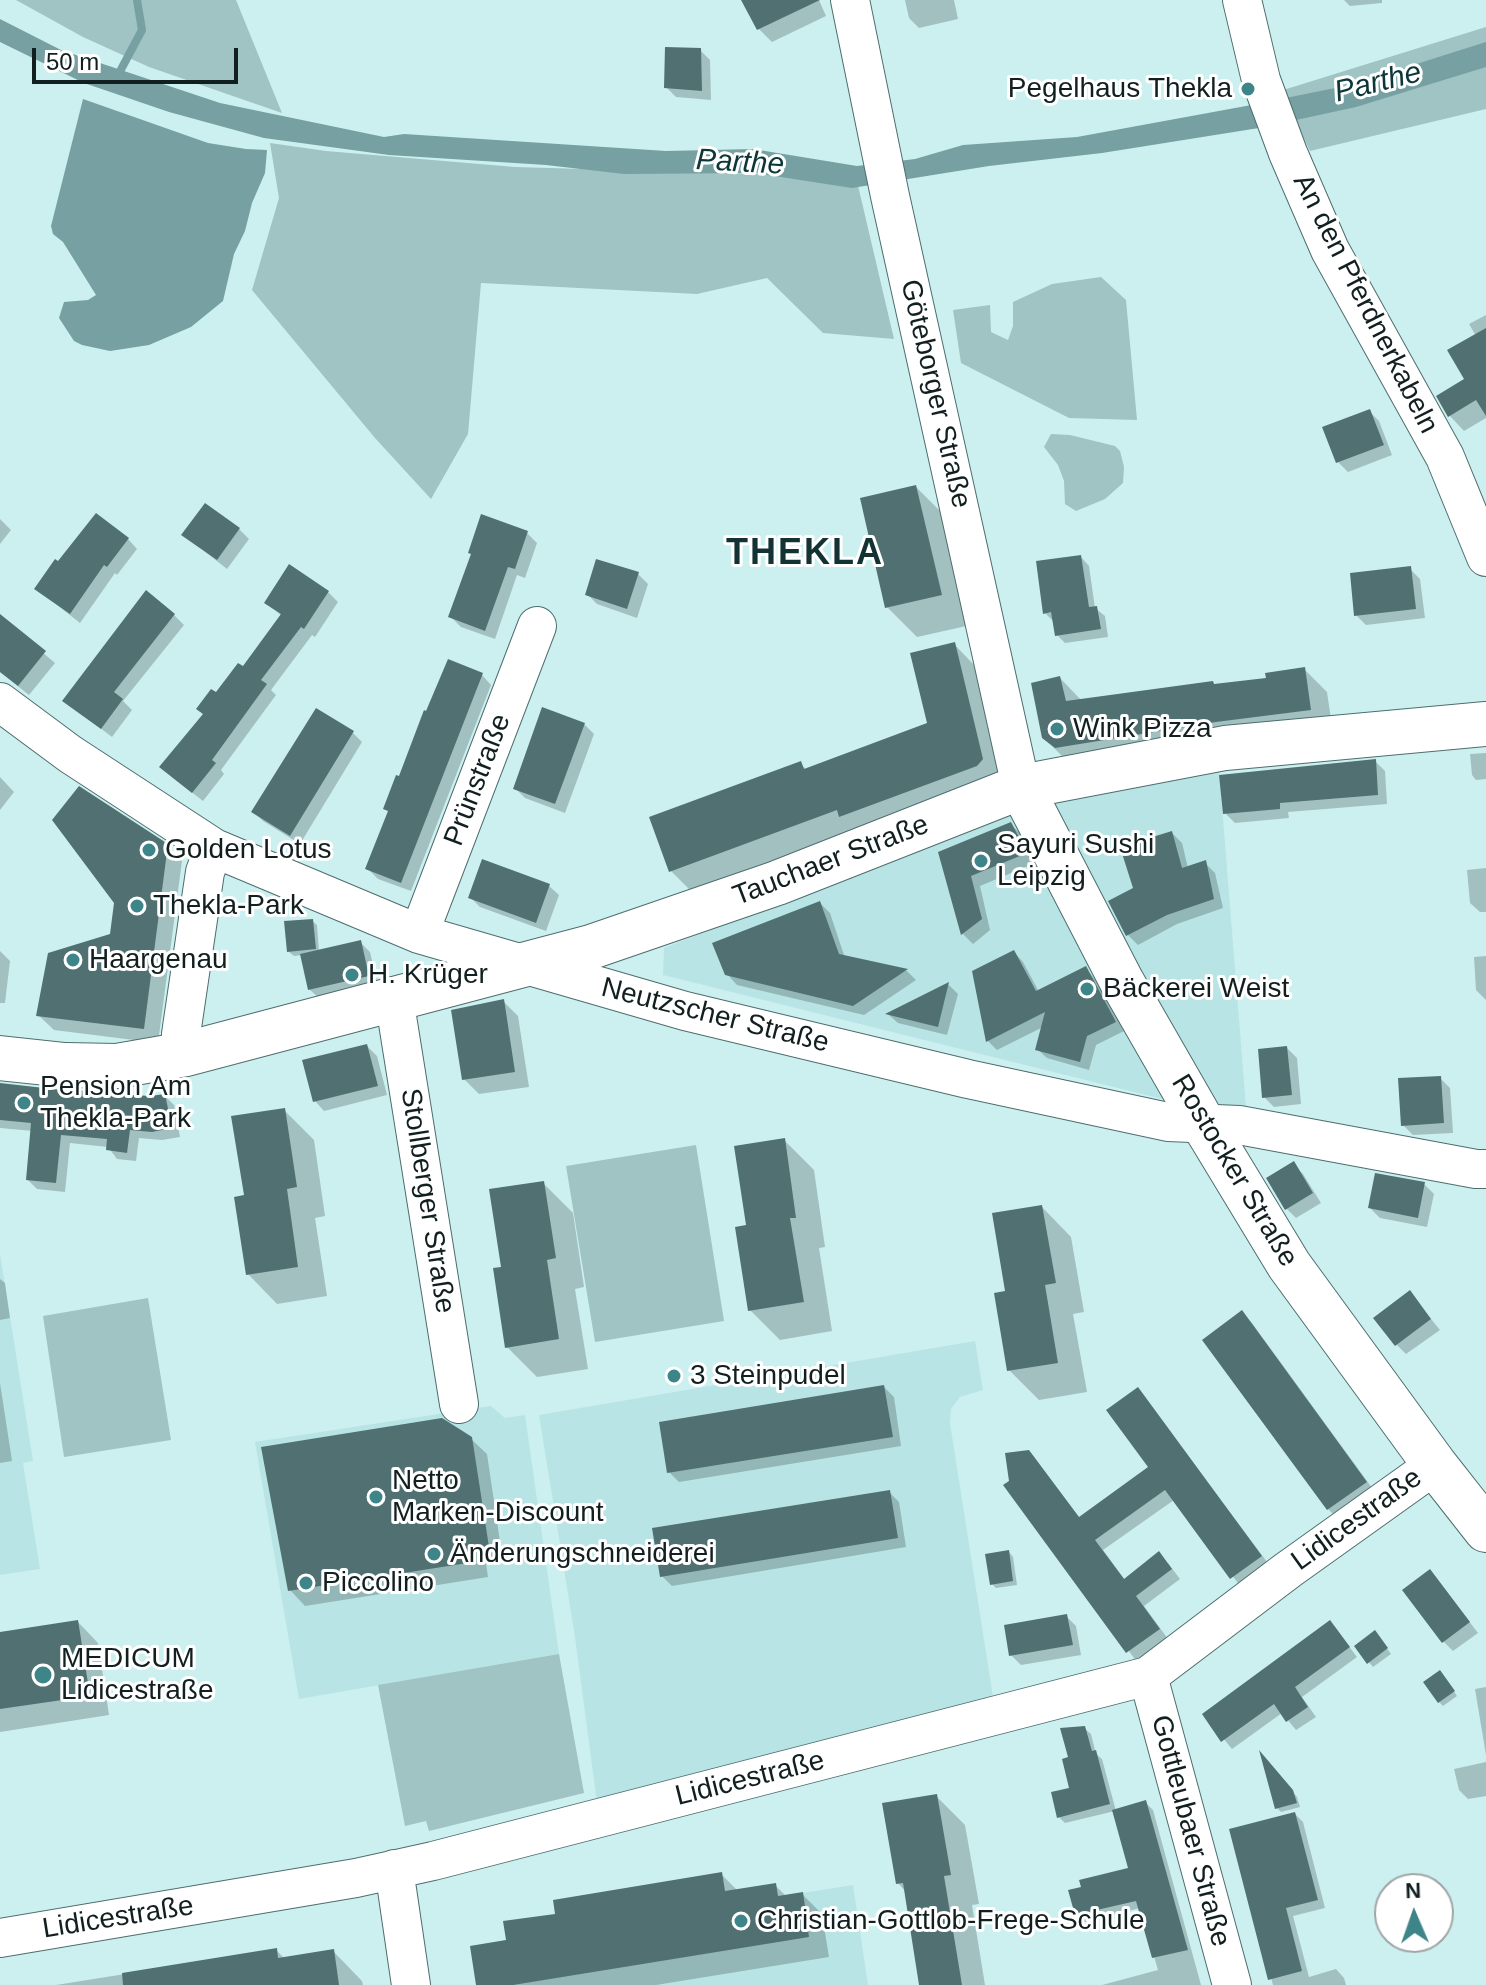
<!DOCTYPE html>
<meta charset="utf-8">
<style>
body{margin:0}
#map{position:relative;width:1486px;height:1985px;overflow:hidden;background:#ccf0f0;font-family:Helvetica,sans-serif}
canvas{display:block}
.north{position:absolute;left:1374px;top:1873px;width:80px;height:80px;box-sizing:border-box;background:#fff;border:2px solid #a0a5a5;border-radius:50%;rotate:358deg;font-size:22px;font-weight:700;line-height:32px;text-align:center;color:#121f1f}
.north::after{content:'';display:block;margin:auto;width:28px;height:36px;background:#3d8588;clip-path:polygon(50% 0,100% 100%,50% 72%,0 100%)}
.scale{position:absolute;left:32px;top:48px;width:206px;height:36px;box-sizing:border-box;border:4px solid #121f1f;border-top:0;padding-left:10px;font-size:24px;line-height:28px;white-space:nowrap;color:#121f1f;-webkit-text-stroke:6px #fff;paint-order:stroke}
</style>
<div id="map">
<canvas width="1486" height="1985"></canvas>
<div class="north">N</div>
<div class="scale">50 m</div>
</div>
<script>
const context = document.querySelector('canvas').getContext('2d');
context.lineJoin = 'round';
function fill(path, color) {
  context.fillStyle = color;
  context.fill(path, 'evenodd');
}
function shape(rows) {
  const path = new Path2D();
  for (const r of rows) {
    path.moveTo(r[0], r[1]);
    for (let i = 2; i < r.length; i += 2) path.lineTo(r[i], r[i + 1]);
  }
  return path;
}
function stroke(path, color, width, dash) {
  context.strokeStyle = color;
  context.lineWidth = width;
  context.lineCap = dash ? 'butt' : 'round';
  context.setLineDash(dash || []);
  context.stroke(path);
}
function drawText(font, color, halo, rows, align = 'center') {
  context.font = font + ' Helvetica,sans-serif';
  context.lineWidth = 6;
  context.setLineDash([]);
  context.textBaseline = 'middle';
  context.strokeStyle = halo;
  context.fillStyle = color;
  for (const [text, x, y, turn = 0] of rows) {
    context.save();
    context.translate(x, y);
    context.rotate((+turn || 0) * Math.PI / 180);
    context.textAlign = isNaN(turn) ? turn : align;
    if (halo) context.strokeText(text, 0, 0);
    context.fillText(text, 0, 0);
    context.restore();
  }
}
fill(shape([
 [1219,768,1246,1107,1170,1101,663,975,664,948,1014,810],
 [0,1254,33,1461,23,1463,40,1569,0,1575],
 [975,1341,983,1390,960,1397,951,1409,950,1423,996,1716,599,1818,575,1637,539,1415],
 [491,1406,505,1418,525,1415,559,1654,299,1699,255,1442],
 [853,1885,868,1985,476,1985,470,1946]
]), '#b8e4e5');
fill(shape([
 [16,0,236,0,282,113,149,67,83,37],
 [1486,27,1486,109,1310,151,1280,91],
 [270,143,326,151,515,167,856,177,894,339,823,333,767,278,697,294,481,283,468,434,431,499,375,438,252,290,279,198],
 [1101,277,1126,300,1137,420,1069,418,961,363,953,310,990,305,991,332,1008,340,1013,326,1013,302,1052,284],
 [1051,434,1070,435,1115,446,1120,451,1124,467,1123,483,1105,499,1076,511,1065,504,1064,481,1058,465,1044,447],
 [696,1145,724,1321,595,1342,566,1166],
 [148,1298,171,1440,64,1457,43,1316],
 [559,1654,584,1793,429,1831,426,1821,405,1826,378,1685]
]), '#a0c3c4');
fill(shape([
 [0,19,61,50,220,103,384,137,404,134,666,151,753,149,857,166,915,159,963,145,1077,137,1246,106,1350,85,1486,42,1486,67,1356,107,1259,128,1102,153,989,166,852,188,755,173,624,174,546,165,389,155,264,138,169,112,84,83,0,42],
 [83,99,208,143,246,149,267,150,265,173,252,203,245,231,234,254,223,301,191,327,149,345,110,351,82,345,74,341,59,318,64,302,88,300,96,295,63,242,53,234,51,226]
]), '#77a0a2');
fill(shape([
 [756,0,819,0,826,16,772,42,759,29],
 [905,0,954,0,958,19,919,28,909,18],
 [1344,0,1382,0,1382,3,1350,6],
 [700,50,710,60,711,100,676,97,666,87],
 [1486,315,1486,418,1464,431,1449,415,1467,379,1476,336,1469,324],
 [1369,411,1379,421,1392,455,1348,472,1338,462],
 [916,487,945,516,971,625,917,637,887,607],
 [0,519,11,530,0,544],
 [239,529,249,539,227,569,184,535],
 [527,533,537,543,525,578,517,575,495,639,461,627,451,617],
 [128,539,137,549,117,575,115,573,80,623,37,589],
 [1081,557,1089,566,1095,608,1105,616,1108,637,1065,643,1057,635,1053,621,1045,613],
 [1410,569,1420,579,1425,618,1366,625,1356,615],
 [638,574,648,584,637,618,597,604,587,594],
 [328,592,338,602,315,637,312,635,271,690,276,695,221,770,224,774,203,801,172,777,216,695,243,669,282,616,266,603],
 [174,615,184,625,123,701,132,710,112,737,65,701],
 [0,616,55,663,29,695,0,672],
 [954,644,975,666,1003,781,692,892,671,871,800,764,807,770,930,724],
 [1305,670,1327,692,1333,732,1067,761,1043,737,1060,678,1082,701,1268,680],
 [482,675,491,685,411,891,378,879,368,869,390,813,386,809,401,778],
 [584,724,594,734,565,813,525,798,515,788],
 [352,732,362,742,300,844,263,821,253,811],
 [1486,753,1486,779,1476,780,1472,775,1470,754],
 [1375,761,1385,771,1387,804,1288,812,1289,818,1235,823,1225,813],
 [0,777,14,792,0,810],
 [1011,825,1021,834,1035,863,980,886,990,930,973,944,963,934,941,854],
 [1172,833,1182,843,1188,868,1205,863,1215,873,1223,908,1177,924,1138,945,1128,935,1136,889],
 [167,846,182,861,158,1043,54,1030,38,1015,112,936],
 [1486,868,1486,912,1480,912,1470,903,1467,870],
 [549,886,559,895,546,931,480,907,470,897],
 [820,903,830,913,845,958,907,971,916,980,864,1015,737,985,727,974],
 [312,921,317,925,319,952,360,942,370,952,378,986,320,999,310,990,302,955,294,956,289,952],
 [0,951,10,961,5,1003,0,1003],
 [1014,952,1023,962,1039,992,1085,968,1094,978,1124,1031,1096,1045,1089,1070,1047,1058,1037,1049,1043,1027,997,1050,988,1041,974,972],
 [1486,956,1486,1000,1476,990,1474,957],
 [949,985,958,994,947,1035,898,1023,889,1015],
 [503,1001,518,1016,529,1087,479,1094,464,1079],
 [367,1046,377,1056,387,1095,324,1111,315,1101],
 [1287,1048,1297,1058,1301,1104,1274,1107,1264,1097],
 [1440,1078,1450,1088,1453,1133,1413,1135,1403,1125],
 [0,1085,150,1098,165,1096,174,1105,180,1137,162,1140,139,1138,136,1161,117,1159,108,1147,70,1143,65,1192,37,1189,28,1180,33,1131,0,1128],
 [284,1110,314,1140,325,1216,315,1218,327,1296,277,1304,248,1274,246,1197],
 [784,1140,814,1170,825,1247,819,1248,832,1331,780,1340,750,1310],
 [1293,1164,1303,1174,1321,1203,1296,1218,1286,1208],
 [543,1183,573,1213,584,1287,575,1289,588,1369,537,1377,507,1347,503,1269],
 [1424,1184,1434,1194,1427,1227,1380,1218,1370,1208],
 [1042,1207,1071,1237,1084,1312,1073,1314,1087,1392,1039,1400,1009,1370],
 [0,1279,5,1283,10,1318,0,1320],
 [1410,1293,1440,1330,1406,1354,1396,1344],
 [1242,1313,1252,1323,1375,1492,1338,1519,1328,1509],
 [0,1383,12,1461,0,1463],
 [884,1387,894,1397,901,1446,679,1482,669,1472],
 [1138,1389,1270,1566,1241,1587,1174,1500,1103,1550,1125,1580,1168,1563,1180,1579,1144,1606,1168,1639,1137,1662,1006,1486,1028,1452,1080,1519,1151,1468],
 [471,1439,487,1454,503,1562,486,1564,488,1577,305,1606,290,1590],
 [889,1492,899,1502,906,1547,672,1586,662,1576],
 [1009,1552,1013,1557,1017,1585,996,1588,992,1584],
 [1439,1582,1478,1633,1453,1651,1444,1642],
 [1067,1617,1076,1626,1081,1655,1021,1665,1011,1655],
 [78,1622,98,1643,109,1715,0,1732,0,1634],
 [1338,1632,1357,1657,1302,1697,1316,1717,1296,1730,1282,1713,1232,1749,1204,1715],
 [1379,1637,1391,1654,1373,1667,1356,1646],
 [1444,1677,1457,1696,1443,1706,1439,1702],
 [1486,1687,1486,1755,1475,1689],
 [1084,1728,1091,1734,1096,1754,1102,1759,1116,1811,1146,1803,1153,1810,1201,1985,1102,1985,1158,1970,1140,1908,1085,1922,1077,1914,1130,1870,1115,1811,1065,1823,1059,1817,1072,1789,1070,1759],
 [1263,1757,1297,1797,1300,1807,1281,1812,1277,1808],
 [1486,1762,1486,1796,1468,1799,1459,1790,1454,1769],
 [936,1796,965,1825,979,1904,972,1905,985,1985,921,1985,906,1892,898,1883],
 [1295,1814,1303,1822,1325,1908,1293,1916,1309,1977,1336,1969,1344,1978,1346,1985,1273,1985,1232,1831],
 [721,1874,738,1891,775,1885,786,1896,802,1894,822,1914,829,1957,656,1985,478,1985,509,1941,557,1915],
 [276,1950,285,1959,333,1951,362,1981,363,1985,56,1985]
]), '#0003');
stroke(shape([
 [117,77,142,30,137,0]
]), '#77a0a2', 8);
fill(shape([
 [741,0,820,0,757,30],
 [665,47,701,48,702,91,664,88],
 [1486,328,1486,416,1476,400,1448,417,1436,396,1464,379,1447,350],
 [1370,409,1384,445,1336,463,1322,427],
 [916,485,942,595,885,608,860,498],
 [205,503,240,528,217,560,181,535],
 [96,513,129,538,107,567,104,565,70,614,34,589,55,559,58,561],
 [481,514,528,531,515,569,508,567,485,631,448,617,471,554,468,553],
 [1081,555,1089,607,1097,606,1101,629,1055,636,1051,612,1043,614,1036,561],
 [596,559,639,572,627,609,585,595],
 [289,564,329,591,304,629,301,627,261,680,267,684,212,760,216,763,192,793,159,767,203,714,196,709,211,689,216,692,238,663,243,666,281,614,264,603],
 [1411,566,1416,609,1354,616,1350,573],
 [146,590,175,614,114,692,123,699,101,729,62,701],
 [0,614,46,651,18,686,0,672],
 [955,642,983,759,977,766,839,817,837,810,669,872,649,817,801,761,804,769,927,723,910,653],
 [448,659,483,673,401,883,365,869,388,811,383,809,396,775,399,776,424,710,426,711],
 [1305,667,1311,710,1216,722,1055,748,1042,738,1031,683,1060,676,1066,701,1213,681,1214,684,1266,678,1265,673],
 [542,707,585,723,555,804,513,789],
 [316,708,354,731,290,836,251,812],
 [1376,759,1378,795,1280,803,1280,809,1223,814,1219,775],
 [79,786,168,844,144,1029,36,1016,48,953,110,934,114,903,52,820],
 [1011,822,1027,853,971,876,982,919,961,935,938,852],
 [1172,831,1182,868,1206,860,1214,899,1167,915,1126,936,1108,901,1133,888,1120,847],
 [482,859,550,884,536,923,468,898],
 [820,901,839,954,908,969,853,1006,725,975,712,943],
 [313,919,316,949,287,952,284,921],
 [361,940,369,976,308,990,300,954],
 [1014,950,1036,991,1086,966,1116,1022,1087,1036,1080,1062,1035,1050,1045,1012,986,1042,972,971],
 [949,982,938,1027,885,1014],
 [504,999,515,1072,462,1080,451,1010],
 [367,1044,378,1086,313,1102,302,1060],
 [1287,1046,1292,1095,1262,1098,1258,1049],
 [1441,1076,1444,1123,1401,1126,1398,1078],
 [0,1083,62,1090,102,1091,102,1093,150,1096,165,1094,172,1128,152,1132,130,1130,127,1153,106,1150,107,1139,61,1135,56,1183,26,1180,31,1123,0,1120],
 [285,1108,297,1187,287,1189,298,1267,246,1275,234,1197,244,1195,231,1116],
 [785,1138,796,1218,790,1218,804,1302,748,1311,735,1227,746,1225,734,1146],
 [1294,1161,1313,1193,1285,1210,1266,1178],
 [1375,1173,1425,1182,1418,1218,1368,1208],
 [544,1181,556,1258,547,1260,559,1339,505,1348,493,1268,501,1267,489,1189],
 [1042,1205,1056,1283,1045,1285,1058,1363,1007,1371,994,1293,1005,1291,992,1213],
 [1410,1290,1431,1319,1395,1346,1373,1318],
 [1242,1310,1367,1482,1327,1510,1202,1340],
 [884,1385,893,1437,667,1473,659,1422],
 [1138,1387,1262,1556,1230,1579,1165,1490,1095,1540,1124,1579,1159,1551,1172,1569,1136,1596,1160,1629,1126,1653,1003,1485,1009,1481,1005,1453,1029,1450,1079,1517,1148,1467,1106,1410],
 [442,1418,472,1437,489,1547,472,1549,474,1562,288,1591,261,1447],
 [890,1490,898,1538,660,1577,652,1528],
 [1009,1550,1013,1581,990,1585,985,1554],
 [1430,1569,1470,1622,1442,1643,1402,1590],
 [1067,1614,1073,1645,1009,1656,1004,1625],
 [78,1620,90,1696,0,1709,0,1632],
 [1330,1620,1350,1647,1295,1687,1308,1707,1286,1722,1274,1704,1221,1742,1202,1714],
 [1375,1630,1388,1648,1367,1664,1354,1646],
 [1440,1670,1455,1691,1438,1703,1423,1682],
 [1085,1726,1092,1751,1096,1750,1110,1804,1057,1818,1051,1792,1069,1788,1062,1759,1068,1757,1060,1728],
 [1259,1750,1293,1790,1297,1803,1275,1809],
 [937,1794,951,1875,944,1876,962,1985,919,1985,903,1883,896,1884,882,1803],
 [1146,1800,1188,1950,1152,1958,1136,1901,1075,1915,1068,1890,1081,1887,1079,1880,1128,1868,1112,1810],
 [1295,1812,1318,1900,1286,1908,1302,1971,1268,1980,1229,1829],
 [722,1872,725,1891,776,1883,778,1896,803,1892,809,1937,513,1985,476,1985,470,1946,506,1940,503,1921,555,1914,553,1900],
 [277,1948,278,1958,334,1949,339,1985,123,1985,122,1973]
]), '#507071');
const minor = shape([
 [850,0,890,196,1021,787],
 [1242,0,1261,80,1288,153,1330,250,1445,457,1486,557],
 [0,702,70,754,214,848,419,934,685,1011,968,1079,1168,1122,1239,1125,1476,1169,1486,1169],
 [419,934,537,626],
 [394,998,459,1404],
 [186,1054,181,1034,205,872,214,848],
 [1148,1676,1232,1985],
 [394,1869,411,1985],
 [0,1938,356,1878,433,1861,1148,1676,1288,1570,1435,1465]
]);
const major = shape([
 [1021,787,1122,982,1203,1123,1289,1265,1435,1465,1486,1530],
 [0,1058,65,1065,117,1066,186,1054,591,947,777,883,1021,787,1225,748,1486,724]
]);
stroke(minor, '#4e6d6e', 40);
stroke(major, '#4e6d6e', 46);
stroke(minor, '#fff', 38);
stroke(major, '#fff', 44);
for (const [x, y, r, color] of [
 [1248,89,8,"#3d8588"],
 [1057,729,8,"#3d8588"],
 [149,850,8,"#3d8588"],
 [981,861,8,"#3d8588"],
 [137,906,8,"#3d8588"],
 [73,960,8,"#3d8588"],
 [352,975,8,"#3d8588"],
 [1087,989,8,"#3d8588"],
 [24,1103,8,"#3d8588"],
 [674,1376,8,"#3d8588"],
 [376,1497,8,"#3d8588"],
 [434,1554,8,"#3d8588"],
 [306,1583,8,"#3d8588"],
 [43,1675,10,"#3d8588"],
 [741,1921,8,"#3d8588"]
]) {
  const dot = new Path2D();
  dot.arc(x, y, r, 0, 2 * Math.PI);
  context.fillStyle = color;
  context.fill(dot);
  stroke(dot, '#fff', 3);
}
drawText('28px', '#121f1f', '#fff', [
 ["Pegelhaus Thekla",1232,89,"right"],
 ["Wink Pizza",1073,729],
 ["Sayuri Sushi",997,845],
 ["Leipzig",997,877],
 ["Golden Lotus",165,850],
 ["Thekla-Park",153,906],
 ["Haargenau",89,960],
 ["H. Krüger",368,975],
 ["Bäckerei Weist",1103,989],
 ["Pension Am",40,1087],
 ["Thekla-Park",40,1119],
 ["3 Steinpudel",690,1376],
 ["Netto",392,1481],
 ["Marken-Discount",392,1513],
 ["Änderungschneiderei",450,1554],
 ["Piccolino",322,1583],
 ["MEDICUM",61,1659],
 ["Lidicestraße",61,1691],
 ["Christian-Gottlob-Frege-Schule",757,1921]
], 'left');
drawText('28px', '#121f1f', '#fff', [
 ["An den Pferdnerkabeln",1365,304,63],
 ["Göteborger Straße",935,394,77],
 ["Prünstraße",478,780,-69],
 ["Tauchaer Straße",831,861,-21],
 ["Neutzscher Straße",715,1016,14],
 ["Rostocker Straße",1234,1171,59],
 ["Stollberger Straße",427,1201,81],
 ["Lidicestraße",1357,1520,-36],
 ["Lidicestraße",750,1779,-14],
 ["Gottleubaer Straße",1190,1831,75],
 ["Lidicestraße",118,1918,-9]
]);
drawText('italic 30px', '#0c3638', '#fff', [
 ["Parthe",1378,83,-14],
 ["Parthe",740,163,3]
]);
context.letterSpacing = '2px';
drawText('bold 36px', '#133233', '#fff', [
 ["THEKLA",805,554]
]);
context.letterSpacing = '0px';
</script>
